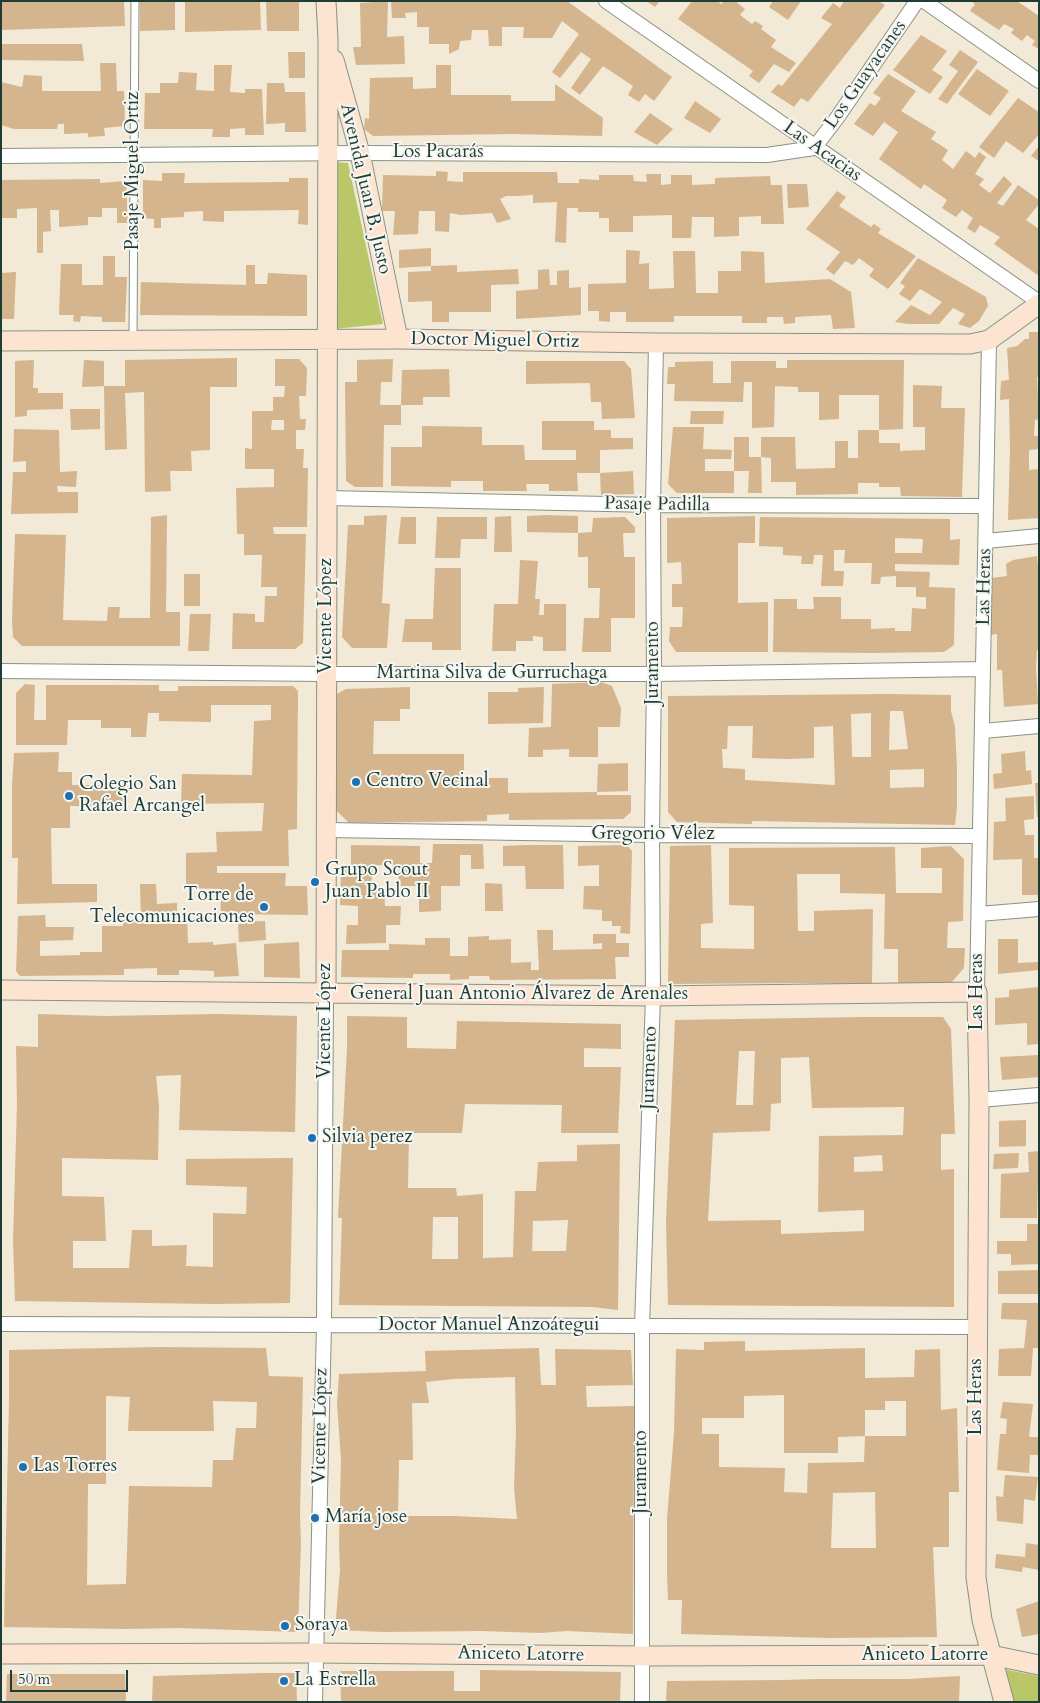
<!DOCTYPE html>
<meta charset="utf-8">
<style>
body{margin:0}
#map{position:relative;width:1040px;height:1703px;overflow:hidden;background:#f2e9d6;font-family:Cardo,serif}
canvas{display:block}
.frame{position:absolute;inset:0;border:2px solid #1f3d34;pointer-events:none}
.scale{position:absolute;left:10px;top:1670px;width:118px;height:22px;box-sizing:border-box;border:2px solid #1f3d34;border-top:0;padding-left:6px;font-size:15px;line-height:18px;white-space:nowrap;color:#1f3d34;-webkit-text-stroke:4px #f6f6f2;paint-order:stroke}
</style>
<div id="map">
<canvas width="1040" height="1703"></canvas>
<div class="frame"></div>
<div class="scale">50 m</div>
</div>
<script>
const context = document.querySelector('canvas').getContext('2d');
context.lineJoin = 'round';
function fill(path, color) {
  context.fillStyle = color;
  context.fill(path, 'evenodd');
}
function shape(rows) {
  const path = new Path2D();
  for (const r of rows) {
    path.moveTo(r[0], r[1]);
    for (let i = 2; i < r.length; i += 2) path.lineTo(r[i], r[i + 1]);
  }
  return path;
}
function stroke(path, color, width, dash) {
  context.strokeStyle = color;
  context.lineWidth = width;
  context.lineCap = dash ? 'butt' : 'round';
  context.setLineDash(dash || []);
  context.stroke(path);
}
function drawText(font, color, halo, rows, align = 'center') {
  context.font = font + ' Cardo,serif';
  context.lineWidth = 4;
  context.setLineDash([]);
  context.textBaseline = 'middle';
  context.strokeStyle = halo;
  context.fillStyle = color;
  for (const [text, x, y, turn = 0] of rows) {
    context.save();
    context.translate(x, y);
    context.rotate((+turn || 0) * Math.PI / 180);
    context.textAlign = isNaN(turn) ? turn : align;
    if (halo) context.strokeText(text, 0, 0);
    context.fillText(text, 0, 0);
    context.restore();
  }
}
fill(shape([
 [333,162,348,163,383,324,334,329],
 [1003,1669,1039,1676,1039,1700,1037,1702,1013,1702]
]), '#bac768');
fill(shape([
 [1,1,124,1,125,26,1,30],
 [140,1,175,1,175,30,140,31],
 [185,1,260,1,261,30,185,32],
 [266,1,299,1,299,31,267,31],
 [388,1,387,37,404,36,405,64,356,65,353,47,361,47,360,3],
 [391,1,567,1,672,77,654,101,645,94,639,102,628,95,633,86,603,66,580,95,571,88,591,59,581,52,560,78,552,72,579,34,562,21,552,38,523,38,524,27,502,27,502,46,489,46,488,30,472,30,471,40,460,41,459,49,449,54,449,44,429,44,429,27,417,27,417,12,405,13,406,18,392,18],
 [646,1,660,1,655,7],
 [692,1,717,1,721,4,724,1,735,1,745,9,740,15,752,24,755,21,763,26,761,29,776,40,771,47,796,63,789,72,774,64,759,83,749,76,753,71,678,19],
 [773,1,801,1,788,20,769,7],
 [844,1,878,1,885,5,808,102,801,98,794,107,771,92,778,84,782,86,832,24,821,18,833,3,840,8],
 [971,1,1017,1,1039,16,1039,49,1032,45,1035,41,1027,35,1022,41,1011,33,1014,29,1004,24,999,30,970,11,975,4],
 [921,35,947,51,932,70,943,77,930,94,893,70],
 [1,44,82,44,84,61,1,60],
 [960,50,978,62,947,104,938,99,958,71,949,65],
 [288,52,305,52,305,78,289,78],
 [100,63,116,63,117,91,124,91,125,126,104,128,105,136,88,137,88,133,64,134,64,124,58,124,57,129,14,129,1,125,1,82,22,87,24,75,42,76,42,91,101,91],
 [214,65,232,65,230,92,245,93,245,89,262,89,264,135,245,135,245,128,230,129,230,137,212,137,213,129,144,129,145,93,160,93,160,83,178,83,179,72,197,73,196,90,214,91],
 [436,65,451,65,451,95,511,95,511,101,555,101,555,84,603,118,602,136,511,134,373,136,364,129,365,118,369,119,370,78,413,77,413,89,436,88],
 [977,69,1009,91,990,116,958,94],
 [888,74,916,91,901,111,936,132,931,139,948,150,942,160,953,169,966,151,975,158,979,152,986,157,975,174,984,179,979,185,990,193,1004,176,1012,184,997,203,1003,206,1018,185,1039,200,1039,204,1026,220,1039,229,1039,276,994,244,1000,237,980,225,975,233,967,228,973,218,962,210,956,217,942,208,947,200,924,184,921,189,879,159,898,132,884,122,873,136,854,124,870,103,875,106,881,98,873,93],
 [267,83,284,83,285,92,305,92,306,132,285,132,285,123,266,124],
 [1018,98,1039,112,1039,134,1023,153,1006,141,994,158,979,147],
 [695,101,721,119,710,133,684,118],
 [650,113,673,129,657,145,634,132],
 [1039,146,1039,161,1031,156],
 [436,171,448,172,447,181,463,182,463,172,557,172,558,183,579,183,579,179,599,180,599,175,633,175,634,181,647,182,646,174,661,174,661,185,671,184,671,175,692,175,692,185,715,184,715,178,770,176,771,185,782,185,784,224,761,224,761,216,739,217,739,236,714,237,714,217,692,217,691,238,672,238,672,215,633,216,633,232,609,232,609,218,599,218,599,212,578,212,578,208,567,208,566,243,555,242,557,202,533,203,533,195,516,196,506,196,500,199,511,219,497,223,492,213,461,215,450,213,449,232,435,231,435,211,419,211,418,234,393,235,395,211,382,211,383,175,436,176],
 [162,173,185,173,184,183,289,182,289,178,308,178,308,225,298,224,299,210,224,211,224,222,203,221,203,211,184,212,184,217,161,218,161,228,154,228,154,219,143,218,143,180,162,181],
 [100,179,100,183,126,181,128,223,117,223,117,208,102,208,102,217,88,217,88,225,59,227,59,210,50,210,51,231,43,232,43,253,37,253,37,208,17,209,17,218,1,218,1,180],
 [787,184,807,184,809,207,788,208],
 [837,191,846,197,839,206,871,227,874,224,881,229,878,233,916,256,888,289,869,276,874,269,859,258,853,265,845,261,834,275,826,269,840,252,806,229],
 [431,248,431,266,399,268,399,250],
 [626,250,640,251,639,264,649,263,649,289,674,288,673,251,695,251,696,293,718,293,718,271,741,271,741,251,764,252,765,283,830,279,851,292,855,328,833,329,831,315,795,317,795,323,784,324,783,317,767,317,767,323,742,323,742,316,674,316,674,322,626,322,626,312,610,312,610,322,599,321,599,311,588,311,588,284,626,283],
 [103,256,115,256,115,277,127,277,125,322,102,322,102,317,81,316,80,322,73,321,74,315,59,315,61,264,82,264,82,285,103,285],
 [918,258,986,297,988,306,979,321,970,328,958,324,965,314,953,308,939,324,908,324,895,322,911,305,930,315,942,302,920,289,910,301,899,294,905,286,900,283],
 [246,265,255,265,255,284,267,284,268,273,307,275,307,316,140,315,141,282,246,285],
 [457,265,457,272,518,269,519,284,491,285,491,312,449,312,449,322,432,322,432,301,408,302,408,272,431,271,431,266],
 [549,269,550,285,557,285,557,271,569,270,569,288,581,287,581,315,516,319,516,291,538,289,538,270],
 [16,272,14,319,1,319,1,273],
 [1029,332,1038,332,1039,339,1039,377,1037,377,1039,419,1035,420,1034,436,1039,436,1039,449,1029,450,1029,470,1039,469,1039,518,1008,520,1010,451,1009,399,1000,400,1001,381,1009,380,1007,348,1017,346,1025,339,1029,339],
 [237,358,237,387,210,387,210,450,191,451,192,471,170,471,171,491,145,492,144,392,125,393,127,449,105,450,104,386,125,386,125,360],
 [275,359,299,359,307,368,306,396,299,396,300,419,306,419,305,430,296,430,296,449,304,449,303,468,308,468,307,527,273,527,274,534,306,534,303,643,295,649,232,649,233,613,255,614,255,622,264,622,265,596,277,596,277,587,261,587,262,555,244,555,244,534,237,534,236,488,274,487,274,469,245,469,245,448,252,449,252,411,273,411,273,397,284,397,285,386,275,386],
 [272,420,284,420,284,430,271,430],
 [393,359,392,382,381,382,380,405,401,405,401,425,384,425,383,487,355,487,346,481,345,382,357,382,357,360],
 [34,360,33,388,38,388,38,393,63,393,63,409,27,410,27,416,15,417,15,361],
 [84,360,104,361,104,386,82,387],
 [787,360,904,360,903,429,879,430,879,395,839,395,839,419,819,420,819,392,798,392,798,387,775,386,774,427,752,428,752,382,744,382,743,402,674,401,675,384,667,384,668,367,675,367,675,362,713,361,713,383,731,383,731,361,776,361,776,368,787,368],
 [526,361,624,361,631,369,635,418,602,419,601,402,591,402,590,383,526,384],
 [449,369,450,397,423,397,423,405,401,405,402,370],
 [913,385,942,386,941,408,965,408,962,497,901,496,900,487,879,487,879,483,858,483,858,494,796,495,796,482,771,482,771,458,761,457,761,437,795,437,796,469,835,468,835,441,848,441,848,458,858,458,858,430,879,430,879,443,900,443,900,451,925,450,925,427,913,427],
 [70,409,100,409,100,429,71,430],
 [691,411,724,411,723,424,690,424],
 [542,421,594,421,594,430,611,430,611,438,633,438,633,449,600,450,600,473,577,473,578,491,549,491,549,484,526,484,527,491,483,491,483,481,451,481,451,487,391,486,391,447,422,447,422,426,482,427,482,445,524,445,525,460,576,460,576,450,542,450],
 [673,427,704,427,703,449,732,450,731,459,705,459,705,471,734,471,734,437,749,437,749,457,761,457,762,493,748,493,749,471,734,471,734,493,677,493,668,484],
 [14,429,59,430,60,472,77,471,76,487,57,486,58,492,78,492,78,513,11,514,13,472,26,472,26,461,13,462],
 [633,471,634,494,601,495,600,473],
 [167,515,166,612,180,612,180,646,22,646,13,637,12,620,15,534,66,535,63,620,107,621,108,607,120,607,119,618,150,618,151,517],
 [387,515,382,603,390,604,387,648,352,648,342,637,348,525,364,525,364,516],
 [546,515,578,516,578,533,527,532,527,516],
 [511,516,512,552,494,552,495,517],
 [755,516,755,543,738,543,738,603,768,602,768,652,676,652,669,641,670,627,682,627,683,607,672,607,672,584,682,584,681,562,667,563,667,518],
 [401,517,416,517,416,544,398,544],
 [437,517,487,517,487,539,461,539,460,558,435,558],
 [625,517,635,527,635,533,623,533,624,557,635,557,635,618,611,618,611,652,582,652,584,618,599,618,600,588,588,588,588,557,578,557,578,533,592,532,593,518],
 [760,517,950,519,950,540,960,539,959,565,895,564,895,571,930,572,929,587,955,588,954,645,944,652,871,653,773,652,774,599,797,599,797,609,814,609,813,597,841,597,841,619,871,619,871,629,895,628,895,631,911,631,912,608,926,609,926,597,916,597,916,587,896,587,896,576,881,577,880,584,871,584,872,563,844,563,845,550,834,550,834,571,844,571,843,586,821,586,823,555,814,555,813,564,801,564,802,556,783,555,783,547,759,546],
 [895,538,923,539,922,553,895,553],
 [1037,556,1039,577,1039,650,1037,650,1036,667,1038,704,1004,707,1002,670,997,670,997,634,989,635,992,578,1007,576,1006,564,1013,560],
 [520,560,538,561,535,599,540,599,539,615,544,615,544,604,566,604,566,651,543,651,543,637,533,636,533,641,516,641,516,651,492,651,494,604,518,604],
 [435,568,461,568,461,650,432,650,432,642,402,642,405,619,433,619],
 [184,574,200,574,200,606,184,606],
 [190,614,211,614,209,651,188,651],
 [601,682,612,686,621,708,620,727,598,727,598,757,569,757,569,749,543,750,543,757,528,757,529,728,551,727,552,684],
 [25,684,35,685,34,720,46,720,46,685,159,685,159,691,178,691,178,686,293,686,298,691,297,829,288,830,289,866,217,866,217,873,286,873,285,886,307,886,308,915,221,914,220,889,186,888,186,853,217,852,216,832,262,831,264,803,181,804,182,774,252,775,254,721,271,720,271,705,211,705,211,722,159,721,159,713,148,713,146,737,131,737,131,728,101,728,101,720,68,720,67,745,16,745,16,693],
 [410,687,410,709,400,709,400,721,374,721,373,754,464,754,464,778,508,778,508,793,597,792,597,795,631,795,631,812,623,819,509,820,509,814,487,815,487,821,349,823,335,809,337,694,346,689],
 [544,687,543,723,488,724,488,692,518,692,518,688],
 [889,694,951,695,951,711,955,727,957,769,957,807,955,825,752,821,752,824,677,822,668,812,668,696],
 [890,711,903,711,908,749,889,750],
 [871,713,871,757,852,757,851,714],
 [728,726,753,726,752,758,787,759,814,758,814,727,833,726,835,785,745,780,745,769,723,768,722,749,727,749],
 [924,769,924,787,890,788,890,770],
 [1025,751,1026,771,1031,770,1032,784,994,789,993,774,1002,773,1001,754],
 [59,752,58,772,72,772,72,785,126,785,126,807,70,806,70,828,51,828,52,884,97,884,97,902,17,904,18,858,12,858,12,786,14,753],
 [628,763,628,791,597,792,598,764],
 [1035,783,1039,783,1039,817,1037,817],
 [1034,796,1034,819,1024,820,1025,835,1034,835,1034,858,1039,858,1039,895,1022,895,1022,859,993,860,994,822,1006,821,1005,798],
 [433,844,483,844,484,869,471,869,471,855,460,855,460,886,441,886,441,911,419,912,419,886,398,886,399,866,373,865,371,887,384,887,385,906,401,906,400,925,386,925,386,943,346,944,347,925,358,925,358,906,340,905,341,865,351,865,351,845,420,846,420,863,432,863],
 [525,845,563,845,564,889,526,889,525,866,503,866,503,846],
 [627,845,632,851,630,934,620,933,621,926,612,926,612,921,602,921,602,910,583,909,584,886,599,886,599,865,578,866,578,846],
 [711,845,713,923,701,924,701,948,754,949,754,906,729,905,729,848,895,847,896,893,942,893,942,868,921,868,921,848,951,846,964,859,963,921,948,922,947,948,965,948,964,968,951,983,898,984,898,949,884,949,885,894,840,893,840,874,797,874,798,931,814,931,814,911,873,909,872,984,798,983,668,984,670,846],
 [485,883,502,884,503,911,485,911],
 [140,884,156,884,157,904,177,903,177,914,187,914,188,943,213,942,213,945,236,943,239,976,214,977,214,971,189,970,179,970,179,975,157,975,157,968,124,969,124,975,20,976,16,971,18,916,45,915,46,927,74,927,73,940,40,941,40,956,80,955,80,952,102,952,102,926,123,926,123,920,141,919],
 [265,921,266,940,239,942,238,922],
 [537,930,553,930,553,950,602,949,602,943,593,944,593,934,616,934,616,943,629,943,629,957,615,957,616,979,490,980,489,976,469,976,469,979,450,980,450,974,413,974,413,978,341,977,342,950,389,950,389,944,425,945,425,938,450,938,450,956,468,956,468,937,489,936,489,940,511,939,511,963,531,962,531,970,539,970],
 [998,939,1018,939,1018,963,1039,962,1039,970,998,974],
 [299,942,300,978,264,977,264,944],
 [1039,987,1039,1044,1027,1045,1027,1023,995,1025,995,998,1009,997,1009,990],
 [38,1014,104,1016,219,1014,297,1016,295,1132,179,1130,181,1075,156,1076,159,1106,158,1160,62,1158,62,1196,104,1197,106,1241,73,1241,73,1268,129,1268,132,1230,152,1230,152,1246,187,1245,186,1266,213,1267,213,1213,246,1214,247,1187,186,1185,186,1159,293,1158,290,1303,213,1304,15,1301,13,1241,17,1104,16,1046,38,1047],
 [347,1016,407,1017,407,1048,456,1049,457,1021,621,1024,621,1049,584,1048,584,1067,621,1067,618,1133,561,1133,562,1105,465,1104,462,1133,409,1133,408,1188,456,1188,457,1196,483,1194,483,1258,513,1257,515,1191,536,1191,538,1162,577,1161,577,1145,620,1144,618,1310,592,1307,339,1305,342,1218,338,1218,347,1048],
 [433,1217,458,1217,458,1259,432,1259],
 [568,1220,566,1251,532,1251,533,1221],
 [865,1017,943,1017,951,1029,955,1134,941,1134,941,1170,954,1169,954,1307,668,1305,666,1221,675,1020],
 [739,1051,755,1051,753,1105,736,1105],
 [809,1057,812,1108,904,1107,903,1135,819,1136,818,1212,864,1210,864,1231,781,1234,781,1220,708,1221,713,1133,770,1131,771,1104,781,1103,781,1058],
 [882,1155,883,1171,854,1172,854,1157],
 [1039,1055,1039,1077,1002,1080,1000,1057],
 [1026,1120,1026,1146,999,1147,999,1121],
 [1039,1151,1037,1218,1000,1218,1001,1174,1029,1172,1028,1152],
 [1019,1153,1018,1168,993,1169,994,1154],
 [1027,1224,1039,1224,1039,1264,1011,1265,1011,1254,997,1254,997,1241,1027,1241],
 [1039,1270,1039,1294,998,1294,998,1271],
 [1002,1303,1039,1303,1039,1348,1033,1348,1031,1376,998,1376,999,1349,1024,1348,1027,1320,1001,1319],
 [745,1341,745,1351,865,1348,865,1378,914,1377,915,1350,940,1349,941,1410,957,1408,959,1492,949,1492,949,1547,933,1547,937,1637,829,1638,681,1634,682,1600,668,1600,667,1573,667,1519,674,1433,676,1349,704,1350,704,1342],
 [784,1395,784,1453,838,1453,838,1437,865,1436,865,1410,885,1410,885,1401,906,1401,906,1436,865,1436,864,1462,808,1463,807,1493,784,1492,785,1468,719,1467,719,1434,702,1434,702,1418,744,1418,744,1396],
 [875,1492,876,1548,831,1548,833,1493],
 [160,1347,266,1348,269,1376,303,1377,300,1515,301,1542,298,1632,179,1628,125,1629,4,1627,9,1399,9,1350],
 [106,1396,130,1397,128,1431,214,1431,213,1401,257,1402,256,1428,236,1428,233,1460,213,1460,212,1487,129,1486,126,1584,87,1585,88,1484,106,1484],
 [539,1348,541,1385,556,1385,555,1349,631,1350,633,1385,586,1386,587,1407,634,1406,633,1634,567,1631,540,1633,481,1631,384,1632,335,1630,340,1570,339,1543,341,1459,337,1404,339,1374,426,1371,425,1351],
 [515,1377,516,1432,514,1488,517,1519,454,1516,398,1516,399,1460,413,1460,412,1403,429,1403,426,1382,454,1379],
 [1003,1402,1033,1404,1029,1437,1039,1437,1039,1455,1030,1455,1029,1473,997,1470,1000,1434,1006,1434,1007,1419,1000,1418],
 [1005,1475,1038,1477,1035,1501,1024,1499,1023,1524,997,1521,996,1496,1003,1497],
 [1026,1543,1039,1545,1039,1570,1023,1567,1022,1572,995,1568,996,1554,1025,1557],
 [1039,1601,1039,1634,1022,1637,1016,1609],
 [480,1670,621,1672,620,1702,341,1702,340,1671,454,1671,454,1691,480,1691],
 [263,1673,296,1673,297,1702,152,1702,153,1676],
 [7,1674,125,1674,126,1702,6,1702],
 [960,1676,959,1702,666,1702,667,1681,785,1680,816,1679,908,1679]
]), '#d4b58e');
const lane = shape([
 [133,339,135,1]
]);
const street = shape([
 [606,1,1039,302],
 [924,1,1039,81],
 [1,156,360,153,767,155,814,148,837,118,917,1],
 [327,498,653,505,986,506],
 [986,541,1039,536],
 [1,671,326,674,654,674,982,669],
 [983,731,1039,726],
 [327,830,652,835,979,836],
 [979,914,1039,909],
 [977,992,989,340],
 [979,1100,1039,1095],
 [1,1324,977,1327],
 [315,1702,324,1325,326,994],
 [642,1702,642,1327,653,996,652,835,654,674,653,505,656,343]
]);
const secondary = shape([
 [326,1,328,40,326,994],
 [334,60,360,153,398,339],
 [1,341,398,339,656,343,970,344,989,340,1039,304],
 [1,990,653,996,977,992,979,1100,976,1577,982,1620,1004,1702],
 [1,1654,315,1653,641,1656,991,1655,1039,1665]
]);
stroke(lane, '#889385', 9);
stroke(street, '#889385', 16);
stroke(secondary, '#889385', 21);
stroke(lane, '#fff', 7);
stroke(street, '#fff', 14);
stroke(secondary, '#fde4d1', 19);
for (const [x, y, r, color] of [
 [356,782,5,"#1f6fb2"],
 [69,796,5,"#1f6fb2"],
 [315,882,5,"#1f6fb2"],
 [264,907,5,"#1f6fb2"],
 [312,1138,5,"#1f6fb2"],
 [23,1467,5,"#1f6fb2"],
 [315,1518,5,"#1f6fb2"],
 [285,1626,5,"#1f6fb2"],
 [284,1681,5,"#1f6fb2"]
]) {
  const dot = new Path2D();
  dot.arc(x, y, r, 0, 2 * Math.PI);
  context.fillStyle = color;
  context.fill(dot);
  stroke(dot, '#f6f6f2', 2);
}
drawText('19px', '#1f3d34', '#f6f6f2', [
 ["Los Guayacanes",866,75,-55],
 ["Las Acacias",822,152,35],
 ["Los Pacarás",438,153],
 ["Pasaje Miguel Ortiz",134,171,-90],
 ["Avenida Juan B. Justo",365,189,77],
 ["Doctor Miguel Ortiz",495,341,1],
 ["Pasaje Padilla",657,505,1],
 ["Las Heras",985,587,-89],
 ["Vicente López",327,616,-90],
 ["Juramento",654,663,-90],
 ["Martina Silva de Gurruchaga",492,674],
 ["Gregorio Vélez",653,835],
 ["Las Heras",978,992,-90],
 ["General Juan Antonio Álvarez de Arenales",519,995],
 ["Vicente López",326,1021,-90],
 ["Juramento",650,1068,-88],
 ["Doctor Manuel Anzoátegui",489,1326],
 ["Las Heras",977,1397,-90],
 ["Vicente López",321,1426,-89],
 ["Juramento",642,1472,-90],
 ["Aniceto Latorre",521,1655,1],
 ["Aniceto Latorre",925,1656]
]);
drawText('19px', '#1f3d34', '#f6f6f2', [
 ["Centro Vecinal",366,782],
 ["Colegio San",79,785],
 ["Rafael Arcangel",79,807],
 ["Grupo Scout",325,871],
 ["Juan Pablo II",325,893],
 ["Torre de",254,896,"right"],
 ["Telecomunicaciones",254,918,"right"],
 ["Silvia perez",322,1138],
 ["Las Torres",33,1467],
 ["María jose",325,1518],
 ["Soraya",295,1626],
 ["La Estrella",294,1681]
], 'left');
</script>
